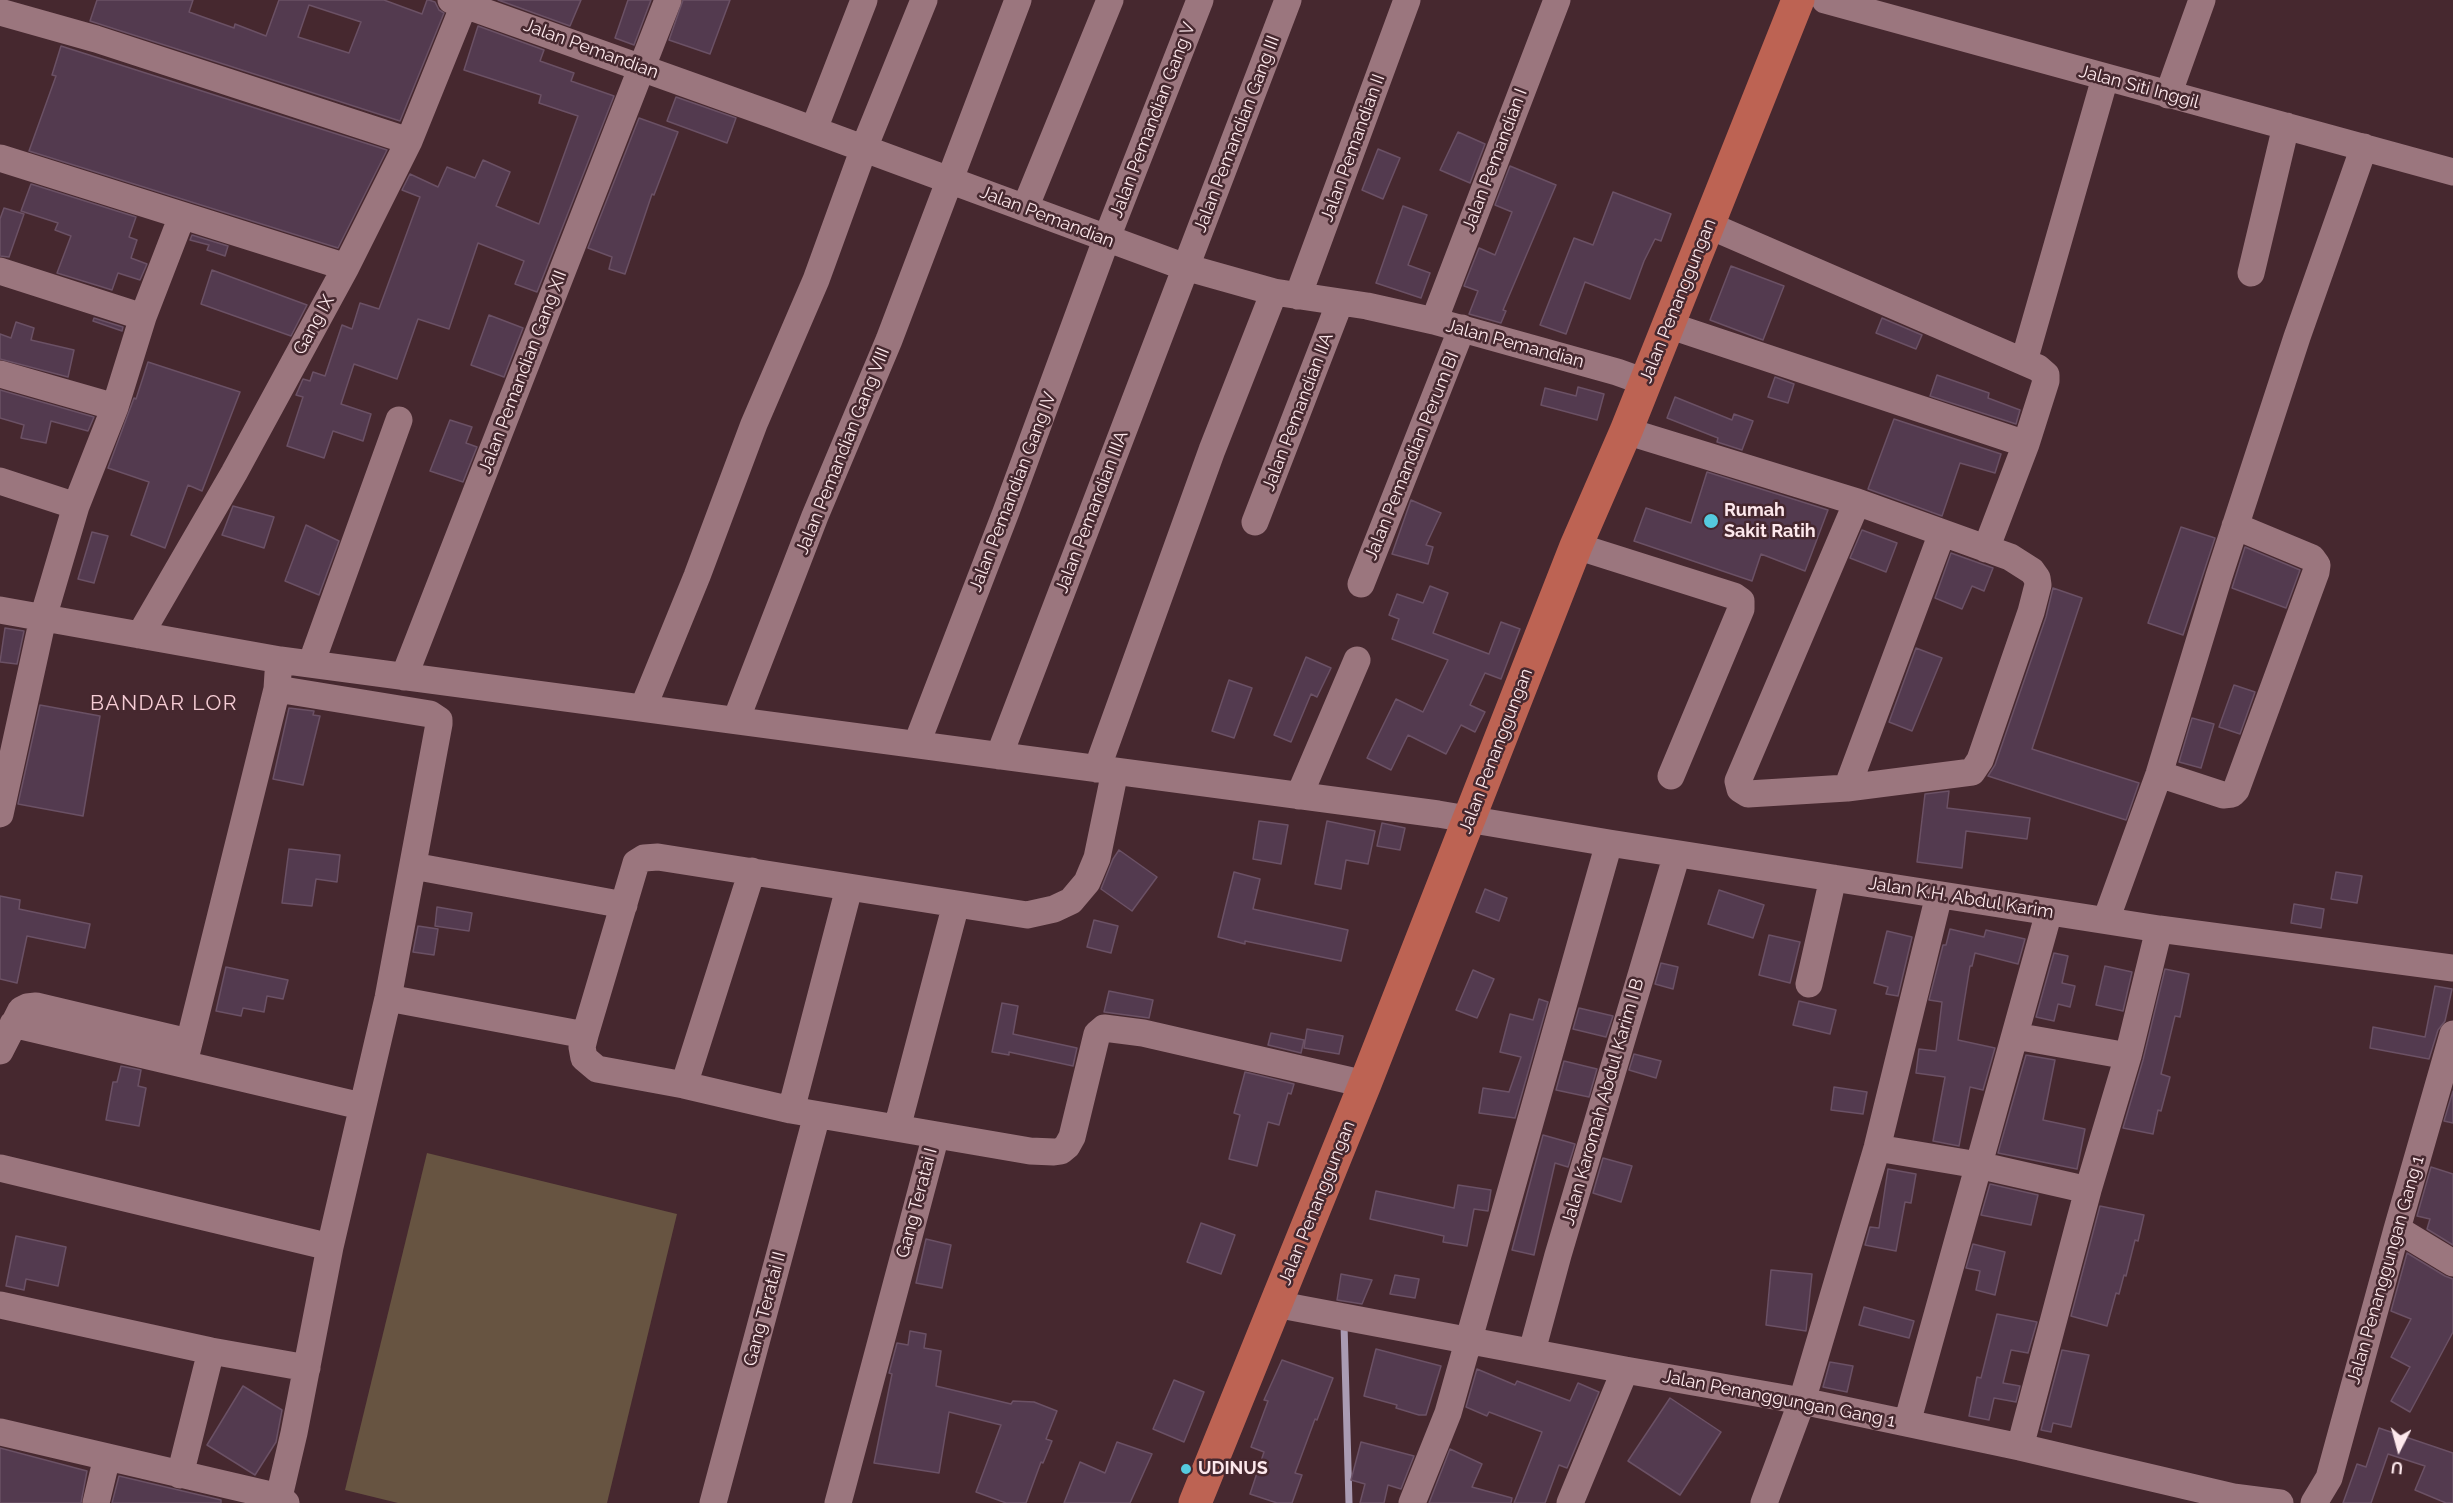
<!DOCTYPE html>
<style>
body{margin:0}
#map{position:relative;width:2453px;height:1503px;overflow:hidden;background:#46282f;font-family:Raleway,sans-serif}
canvas{display:block}
.north{position:absolute;left:2369px;top:1419px;width:60px;height:60px;-webkit-text-stroke:4px #46282f;paint-order:stroke;rotate:186deg;font-size:16px;font-weight:700;line-height:24px;text-align:center;color:#fde8ec}
.north::after{content:'';display:block;margin:auto;width:21px;height:27px;background:#fde8ec;clip-path:polygon(50% 0,100% 100%,50% 72%,0 100%)}
</style>
<div id="map">
<canvas width="2453" height="1503"></canvas>
<div class="north">U</div>
</div>
<script>
const context = document.querySelector('canvas').getContext('2d');
context.lineJoin = 'round';
function fill(path, color) {
  context.fillStyle = color;
  context.fill(path, 'evenodd');
}
function shape(rows) {
  const path = new Path2D();
  for (const r of rows) {
    path.moveTo(r[0], r[1]);
    for (let i = 2; i < r.length; i += 2) path.lineTo(r[i], r[i + 1]);
  }
  return path;
}
function stroke(path, color, width, dash) {
  context.strokeStyle = color;
  context.lineWidth = width;
  context.lineCap = dash ? 'butt' : 'round';
  context.setLineDash(dash || []);
  context.stroke(path);
}
function drawText(font, color, halo, rows, align = 'center') {
  context.font = font + ' Raleway,sans-serif';
  context.lineWidth = 5;
  context.setLineDash([]);
  context.textBaseline = 'middle';
  context.strokeStyle = halo;
  context.fillStyle = color;
  for (const [text, x, y, turn = 0] of rows) {
    context.save();
    context.translate(x, y);
    context.rotate((+turn || 0) * Math.PI / 180);
    context.textAlign = isNaN(turn) ? turn : align;
    if (halo) context.strokeText(text, 0, 0);
    context.fillText(text, 0, 0);
    context.restore();
  }
}
fill(shape([
 [427,1153,677,1214,607,1503,398,1503,345,1490]
]), '#675441');
stroke(shape([
 [1344,1324,1349,1503]
]), '#aa9bb3', 7);
const building = shape([
 [97,0,193,0,189,12,234,28,235,24,266,36,279,0,384,0,422,14,427,0,429,0,435,2,439,10,444,13,400,121,90,21,97,0],
 [309,5,361,22,349,53,298,37,309,5],
 [498,0,581,0,570,26,498,0],
 [628,0,651,0,634,45,615,38,628,0],
 [683,0,730,0,710,54,669,40,683,0],
 [478,26,544,50,540,61,574,73,571,81,614,96,537,292,515,284,524,261,478,243,449,329,418,319,397,379,354,364,341,404,371,414,363,441,333,431,324,458,287,446,303,397,296,395,303,379,310,381,313,372,325,376,342,325,352,329,360,303,379,309,420,197,402,190,410,174,438,187,447,167,475,178,483,160,510,172,496,206,539,224,578,116,539,103,541,95,464,70,478,26],
 [61,46,387,150,338,248,29,151,56,76,52,75,61,46],
 [676,97,736,118,727,143,667,121,676,97],
 [639,118,678,132,654,195,652,194,625,274,609,269,612,257,588,248,639,118],
 [1458,132,1485,144,1470,183,1440,170,1458,132],
 [1378,149,1400,158,1383,199,1362,190,1378,149],
 [1510,166,1556,185,1503,310,1506,311,1501,323,1469,314,1478,291,1464,286,1479,248,1495,255,1512,212,1495,205,1510,166],
 [31,184,136,217,129,237,137,240,131,258,147,264,140,280,118,273,112,290,57,273,71,236,55,230,58,223,21,211,31,184],
 [1613,192,1671,214,1661,241,1655,239,1644,261,1630,299,1585,282,1566,334,1540,325,1574,238,1593,245,1613,192],
 [1403,206,1427,215,1408,265,1430,273,1421,298,1376,283,1403,206],
 [4,208,24,214,9,257,0,256,0,219,4,208],
 [192,235,228,246,225,256,207,250,209,245,190,240,192,235],
 [1731,266,1784,286,1763,340,1710,320,1731,266],
 [212,270,307,305,291,336,201,304,212,270],
 [489,315,523,328,504,377,471,365,489,315],
 [94,318,123,327,122,331,93,321,94,318],
 [1882,318,1922,335,1916,349,1876,333,1882,318],
 [16,322,34,328,31,340,74,350,68,377,0,359,0,334,11,338,16,322],
 [148,362,240,392,202,491,188,485,165,548,131,535,149,482,108,468,134,398,136,399,148,362],
 [1937,375,1989,393,1988,398,2020,410,2016,424,1930,396,1937,375],
 [1775,377,1794,384,1788,403,1768,397,1775,377],
 [1578,387,1604,394,1597,420,1541,405,1545,388,1576,396,1578,387],
 [0,390,94,417,88,431,51,421,46,443,21,438,24,425,0,418,0,390],
 [1675,397,1732,420,1734,414,1753,421,1742,450,1717,442,1718,438,1667,418,1675,397],
 [1894,419,2001,454,1995,473,1960,463,1942,516,1868,489,1894,419],
 [450,420,472,427,466,443,477,447,463,482,430,471,450,420],
 [1707,472,1828,510,1805,571,1761,554,1752,581,1634,541,1646,508,1691,523,1707,472],
 [1411,500,1441,513,1426,545,1433,547,1428,564,1392,554,1411,500],
 [233,506,274,517,264,548,222,535,233,506],
 [306,525,339,541,319,595,285,581,306,525],
 [2181,527,2215,538,2183,635,2148,623,2181,527],
 [1862,530,1897,543,1886,572,1850,558,1862,530],
 [92,532,108,536,94,583,78,579,92,532],
 [2245,547,2300,570,2286,608,2232,588,2245,547],
 [1951,553,1993,568,1984,591,1972,586,1962,609,1935,598,1951,553],
 [1430,586,1448,593,1433,633,1489,654,1501,622,1520,629,1501,679,1485,673,1470,705,1485,712,1475,732,1461,725,1446,754,1408,735,1391,770,1367,758,1396,699,1423,712,1448,660,1392,639,1399,619,1389,615,1397,594,1423,603,1430,586],
 [2053,588,2082,598,2032,749,2139,783,2126,820,1988,776,1995,765,2046,617,2053,588],
 [5,628,24,631,17,664,0,662,5,628],
 [1916,648,1942,658,1912,731,1889,722,1916,648],
 [1306,657,1331,668,1317,697,1311,694,1291,742,1274,735,1306,657],
 [1229,680,1252,688,1234,738,1212,731,1229,680],
 [2234,685,2255,692,2240,734,2219,727,2234,685],
 [40,705,100,716,83,816,18,804,40,705],
 [289,708,314,711,313,715,320,716,303,785,273,779,289,708],
 [2192,718,2214,724,2201,768,2179,762,2192,718],
 [1949,791,1947,808,2030,818,2027,839,1966,831,1962,868,1917,862,1925,794,1949,791],
 [1259,821,1288,825,1281,864,1253,859,1259,821],
 [1327,821,1375,831,1368,864,1346,860,1341,889,1315,884,1327,821],
 [1382,823,1405,828,1400,850,1377,846,1382,823],
 [289,849,340,855,337,882,316,879,312,906,282,903,289,849],
 [1119,850,1157,877,1132,911,1101,889,1113,859,1119,850],
 [1234,872,1260,879,1253,909,1348,930,1341,961,1245,941,1245,944,1218,937,1234,872],
 [2336,872,2362,876,2357,903,2331,899,2336,872],
 [1485,889,1507,898,1499,921,1476,912,1485,889],
 [1719,890,1764,905,1753,938,1708,924,1719,890],
 [0,896,20,900,19,909,90,924,85,948,27,936,17,983,0,979,0,896],
 [2294,904,2324,909,2321,928,2291,923,2294,904],
 [437,907,472,913,469,931,435,926,437,907],
 [1094,920,1118,926,1111,953,1087,947,1094,920],
 [418,926,438,929,434,955,413,952,418,926],
 [1950,929,1984,937,1986,930,2025,939,2018,964,1975,953,1972,966,1970,966,1958,1040,1995,1048,1983,1090,1970,1087,1959,1146,1933,1141,1945,1077,1916,1073,1919,1049,1936,1051,1942,1002,1929,1000,1943,945,1946,945,1950,929],
 [1887,931,1912,937,1898,996,1886,994,1888,987,1874,983,1887,931],
 [1769,935,1800,942,1790,983,1759,975,1769,935],
 [2054,953,2068,956,2062,983,2075,986,2070,1007,2058,1004,2054,1021,2036,1017,2054,953],
 [1661,963,1678,967,1673,989,1655,984,1661,963],
 [2105,966,2132,972,2123,1011,2096,1005,2105,966],
 [226,967,288,980,283,999,267,996,264,1012,243,1008,241,1016,216,1011,226,967],
 [2165,969,2189,974,2180,1017,2175,1016,2161,1074,2170,1077,2161,1111,2158,1110,2153,1134,2123,1128,2143,1060,2165,969],
 [1473,970,1494,979,1477,1018,1456,1010,1473,970],
 [2435,986,2452,989,2445,1021,2438,1030,2429,1059,2370,1048,2373,1027,2425,1037,2435,986],
 [1109,991,1153,1000,1149,1018,1104,1012,1109,991],
 [1539,999,1548,1002,1515,1118,1479,1113,1483,1088,1509,1092,1521,1057,1500,1052,1510,1014,1533,1020,1539,999],
 [1799,1001,1836,1010,1830,1034,1793,1025,1799,1001],
 [1002,1003,1018,1006,1013,1034,1077,1048,1073,1066,1009,1052,1009,1055,992,1052,1002,1003],
 [1579,1008,1613,1016,1606,1037,1573,1029,1579,1008],
 [1307,1029,1343,1036,1339,1054,1304,1048,1307,1029],
 [1271,1033,1304,1040,1301,1053,1268,1045,1271,1033],
 [1634,1054,1661,1061,1656,1078,1629,1070,1634,1054],
 [2026,1055,2055,1060,2043,1120,2085,1129,2077,1169,1998,1153,2026,1055],
 [1564,1061,1597,1069,1589,1097,1556,1090,1564,1061],
 [121,1066,141,1070,138,1086,146,1088,139,1126,106,1120,113,1082,117,1082,121,1066],
 [1245,1072,1294,1084,1291,1094,1288,1093,1279,1125,1268,1122,1257,1166,1229,1159,1240,1115,1234,1113,1245,1072],
 [1834,1087,1867,1092,1863,1114,1831,1110,1834,1087],
 [2453,1091,2453,1123,2444,1121,2453,1091],
 [1543,1135,1575,1144,1568,1167,1555,1163,1534,1255,1512,1250,1543,1135],
 [1603,1158,1632,1166,1621,1202,1593,1193,1603,1158],
 [2431,1167,2453,1174,2453,1245,2427,1229,2430,1219,2417,1216,2431,1167],
 [1888,1169,1916,1174,1911,1203,1905,1202,1896,1251,1865,1245,1870,1227,1879,1228,1888,1169],
 [1990,1184,2038,1195,2031,1225,1981,1215,1990,1184],
 [1458,1185,1491,1190,1488,1211,1474,1209,1467,1246,1443,1242,1444,1236,1370,1219,1376,1191,1454,1208,1458,1185],
 [2100,1206,2144,1215,2138,1241,2135,1240,2126,1276,2124,1275,2119,1294,2116,1293,2107,1326,2071,1316,2100,1206],
 [1201,1223,1235,1235,1221,1274,1187,1262,1201,1223],
 [16,1236,66,1247,58,1286,26,1279,24,1290,6,1286,16,1236],
 [926,1239,951,1245,942,1288,916,1283,926,1239],
 [1973,1244,2005,1252,1995,1295,1976,1290,1980,1271,1966,1268,1973,1244],
 [2407,1253,2445,1276,2453,1279,2453,1332,2410,1412,2391,1401,2410,1367,2391,1357,2411,1319,2391,1311,2407,1253],
 [1771,1270,1812,1274,1806,1331,1766,1325,1771,1270],
 [1341,1274,1372,1280,1362,1304,1337,1300,1341,1274],
 [1395,1275,1419,1279,1415,1298,1390,1294,1395,1275],
 [1864,1307,1914,1321,1909,1338,1859,1325,1864,1307],
 [1997,1314,2037,1322,2028,1353,2011,1350,2003,1383,2020,1386,2016,1402,1994,1398,1989,1420,1969,1416,1977,1377,1981,1378,1997,1314],
 [910,1331,926,1334,924,1348,941,1351,936,1386,1011,1404,1013,1401,1034,1402,1057,1411,1046,1439,1052,1441,1043,1463,1041,1462,1026,1503,1006,1503,976,1492,1001,1425,949,1412,939,1473,874,1463,892,1374,889,1373,897,1343,908,1345,910,1331],
 [1376,1349,1441,1366,1426,1415,1419,1415,1396,1408,1397,1405,1364,1396,1376,1349],
 [2062,1350,2089,1355,2071,1427,2053,1423,2051,1432,2041,1430,2062,1350],
 [1282,1360,1333,1378,1317,1420,1315,1419,1295,1473,1302,1475,1292,1503,1277,1503,1250,1494,1264,1452,1251,1447,1268,1401,1264,1400,1282,1360],
 [1830,1362,1853,1366,1847,1392,1823,1387,1830,1362],
 [1477,1369,1515,1385,1517,1381,1570,1401,1578,1383,1599,1392,1567,1468,1559,1465,1545,1503,1514,1503,1542,1432,1489,1412,1487,1416,1466,1407,1477,1369],
 [1174,1380,1204,1392,1184,1442,1153,1429,1174,1380],
 [243,1386,282,1410,276,1442,255,1475,207,1445,243,1386],
 [1670,1398,1721,1432,1680,1495,1628,1461,1670,1398],
 [2379,1428,2453,1453,2453,1503,2446,1503,2415,1490,2425,1466,2388,1454,2371,1503,2343,1503,2357,1464,2366,1467,2379,1428],
 [1117,1442,1152,1454,1130,1503,1064,1503,1080,1462,1105,1473,1117,1442],
 [1361,1442,1414,1456,1401,1489,1388,1485,1384,1503,1360,1503,1365,1484,1351,1480,1361,1442],
 [0,1448,87,1471,81,1503,0,1503,0,1448],
 [1450,1449,1482,1464,1472,1487,1512,1498,1511,1503,1429,1503,1450,1449],
 [119,1476,221,1500,221,1503,112,1503,119,1476]
]);
fill(building, '#533a4f');
stroke(building, '#6b5165', 1.5);
stroke(shape([
 [451,0,773,115,1185,267,1274,292,1367,306,1434,321,1617,372,1645,382],
 [1825,0,2453,172],
 [0,12,96,39,409,141],
 [2168,95,2202,0],
 [814,129,864,0],
 [0,158,346,267],
 [1025,208,1110,0],
 [1708,225,2038,368,2046,375,2046,381,2026,444],
 [0,271,143,317],
 [2251,273,2286,126],
 [1298,296,1407,0],
 [1434,321,1557,0],
 [1668,325,2026,444,1986,549],
 [2024,361,2105,78],
 [0,374,115,407],
 [1626,431,1857,502,2010,557,2032,571,2037,578,2038,585,2031,612,1980,760,1972,772,1847,788,1748,794,1740,789,1738,781,1857,502],
 [0,481,76,506,115,407,143,317,182,216],
 [1255,522,1340,302],
 [1576,546,1734,596,1741,601,1741,609,1671,776],
 [1361,584,1462,328],
 [0,610,280,660,1438,814,1609,843,2159,929,2453,968],
 [140,635,234,473,346,267,409,141,466,0],
 [311,664,399,420],
 [404,677,668,0],
 [277,689,430,714,439,720,439,724,388,998,330,1247,294,1433,279,1497,286,1503],
 [643,708,697,576,754,424,816,280,864,148,924,0],
 [736,720,815,516,889,340,1018,0],
 [917,743,1006,512,1106,240,1200,0],
 [999,756,1288,0],
 [1097,769,1212,450,1274,292],
 [1115,771,1097,858,1087,882,1071,901,1054,909,1027,915,658,857,644,858,636,863,585,1035,582,1047,584,1058,597,1069,684,1085,791,1110,1030,1151,1054,1152,1061,1151,1067,1146,1072,1137,1097,1034,1104,1028,1143,1033,1365,1084],
 [2159,774,2223,795,2232,794,2236,790,2316,572,2317,565,2312,558,2235,526],
 [1847,788,1942,533],
 [1299,796,1357,660],
 [0,814,43,618,76,506],
 [413,866,624,905],
 [2106,920,2159,774,2219,576,2297,337,2364,147],
 [1809,984,1833,878],
 [388,998,585,1035],
 [13,1024,361,1106],
 [2015,1036,2128,1056],
 [0,1051,21,1010,27,1007,36,1006,188,1042],
 [184,1063,277,689,278,673],
 [684,1085,752,871],
 [791,1110,849,888],
 [897,1128,956,904],
 [1877,1148,1978,1165,2088,1190],
 [0,1168,330,1247],
 [2397,1229,2453,1263],
 [1275,1304,1625,1370,1802,1401,2020,1447,2233,1497,2280,1503],
 [0,1305,211,1351,307,1368],
 [1532,1351,1558,1255,1677,854],
 [1907,1423,2049,912],
 [0,1432,279,1497],
 [2020,1447,2088,1190,2128,1056,2159,929],
 [180,1475,211,1351],
 [96,1503,107,1457],
 [713,1503,817,1115],
 [838,1503,936,1135],
 [1412,1503,1448,1413,1609,843],
 [1570,1503,1625,1370],
 [1764,1503,1802,1401,1877,1148,1939,895],
 [2314,1503,2329,1478,2397,1229,2453,1034]
]), '#9b767e', 27);
stroke(shape([
 [1195,1503,1365,1084,1576,546,1626,431,1798,0]
]), '#bd6353', 33);
for (const [x, y, r, color] of [
 [1711,521,8,"#55cade"],
 [1186,1469,6,"#55cade"]
]) {
  const dot = new Path2D();
  dot.arc(x, y, r, 0, 2 * Math.PI);
  context.fillStyle = color;
  context.fill(dot);
  stroke(dot, '#46282f', 2);
}
drawText('18px', '#fde8ec', '#46282f', [
 ["Jalan Pemandian",591,49,20],
 ["Jalan Siti Inggil",2139,87,15],
 ["Jalan Pemandian Gang V",1153,120,-69],
 ["Jalan Pemandian Gang III",1237,134,-69],
 ["Jalan Pemandian II",1353,148,-70],
 ["Jalan Pemandian I",1495,160,-69],
 ["Jalan Pemandian",1047,217,21],
 ["Jalan Penanggungan",1678,301,-68],
 ["Gang IX",314,325,-61],
 ["Jalan Pemandian",1515,344,15],
 ["Jalan Pemandian Gang XII",523,372,-69],
 ["Jalan Pemandian IIA",1298,412,-69],
 ["Jalan Pemandian Gang VIII",843,451,-68],
 ["Jalan Pemandian Perum BI",1412,456,-68],
 ["Jalan Pemandian Gang IV",1013,492,-69],
 ["Jalan Pemandian IIIA",1092,512,-69],
 ["Jalan Penanggungan",1496,751,-69],
 ["Jalan K.H. Abdul Karim",1961,898,9],
 ["Jalan Karomah Abdul Karim I B",1603,1102,-74],
 ["Gang Teratai I",917,1203,-75],
 ["Jalan Penanggungan",1317,1203,-68],
 ["Jalan Penanggungan Gang 1",2386,1270,-74],
 ["Gang Teratai II",765,1309,-75],
 ["Jalan Penanggungan Gang 1",1779,1399,11]
]);
drawText('bold 18px', '#fde8ec', '#46282f', [
 ["Rumah",1724,511],
 ["Sakit Ratih",1724,532],
 ["UDINUS",1198,1469]
], 'left');
context.letterSpacing = '1.5px';
drawText('21px', '#f6cdd5', '#46282f', [
 ["BANDAR LOR",164,704]
]);
context.letterSpacing = '0px';
</script>
